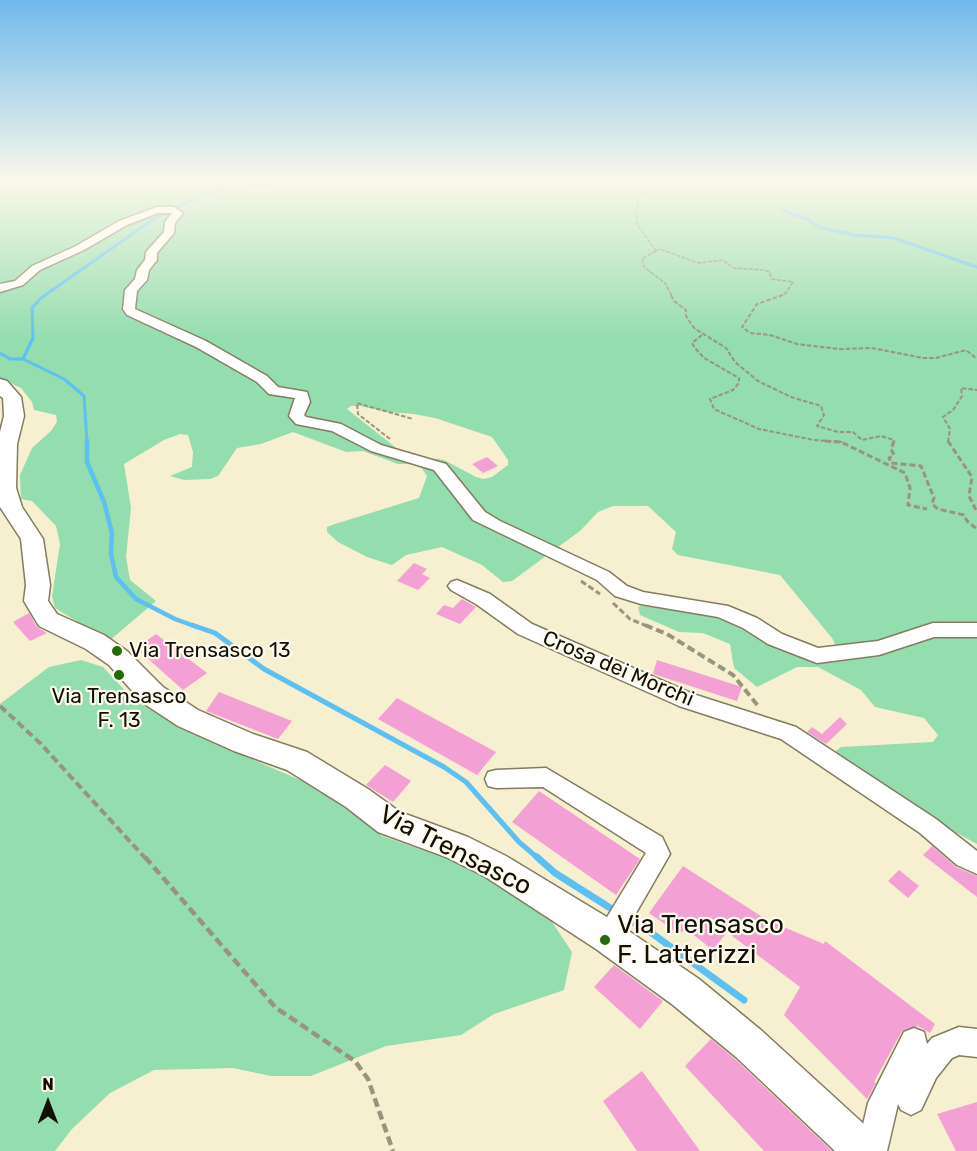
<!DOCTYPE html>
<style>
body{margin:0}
#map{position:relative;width:977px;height:1151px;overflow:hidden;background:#f6efd0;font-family:Rubik,sans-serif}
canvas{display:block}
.north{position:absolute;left:18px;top:1073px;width:60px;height:60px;-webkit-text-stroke:4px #fffcef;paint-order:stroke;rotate:0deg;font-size:16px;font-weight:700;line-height:24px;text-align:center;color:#121006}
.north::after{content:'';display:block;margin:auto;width:21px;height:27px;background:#121006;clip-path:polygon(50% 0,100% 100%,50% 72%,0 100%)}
</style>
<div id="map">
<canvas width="977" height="1151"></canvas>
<div class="north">N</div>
</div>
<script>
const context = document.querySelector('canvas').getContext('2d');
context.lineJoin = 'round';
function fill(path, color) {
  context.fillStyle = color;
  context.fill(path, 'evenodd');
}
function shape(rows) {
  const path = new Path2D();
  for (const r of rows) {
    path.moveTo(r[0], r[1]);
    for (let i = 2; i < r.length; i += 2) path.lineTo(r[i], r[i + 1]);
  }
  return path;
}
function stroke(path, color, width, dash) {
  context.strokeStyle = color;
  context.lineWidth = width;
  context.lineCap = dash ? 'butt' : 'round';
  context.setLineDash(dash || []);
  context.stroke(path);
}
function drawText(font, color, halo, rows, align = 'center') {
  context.font = font + ' Rubik,sans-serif';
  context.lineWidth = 4.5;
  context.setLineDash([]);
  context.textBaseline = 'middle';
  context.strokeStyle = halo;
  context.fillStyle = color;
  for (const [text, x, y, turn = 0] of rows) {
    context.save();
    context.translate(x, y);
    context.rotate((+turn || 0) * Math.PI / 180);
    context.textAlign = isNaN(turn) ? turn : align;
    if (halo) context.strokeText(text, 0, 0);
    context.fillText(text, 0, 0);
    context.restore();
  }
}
fill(shape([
 [0,180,977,180,977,844,935,821,831,755,841,747,933,742,938,735,924,718,875,707,861,690,818,667,797,667,757,687,734,668,730,644,703,633,679,632,640,615,638,607,646,604,725,617,842,658,832,638,780,575,678,555,672,549,676,532,648,506,613,506,598,512,580,531,512,581,503,582,482,565,442,547,406,555,392,565,367,557,338,542,327,532,327,527,335,524,419,498,427,476,417,461,421,457,444,460,476,477,484,479,492,477,508,465,508,460,492,437,435,418,414,414,388,412,360,406,351,406,347,409,414,462,406,464,398,464,363,451,346,452,293,432,261,444,237,448,218,476,210,479,184,480,170,476,192,467,193,452,188,435,180,434,164,440,124,464,131,508,126,557,130,580,156,601,109,641,55,608,52,596,60,544,56,526,32,501,21,499,20,475,32,448,51,431,57,422,56,415,34,410,32,402,21,388,0,378],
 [81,660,103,667,133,699,179,727,302,781,353,811,382,836,476,869,544,910,572,952,564,990,494,1014,461,1035,386,1046,311,1076,271,1076,233,1068,154,1070,110,1093,72,1129,55,1151,0,1151,0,704,49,667]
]), '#93ddae');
stroke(shape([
 [211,191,247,188,282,180],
 [783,210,807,219,821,228,855,235,894,238,977,267],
 [0,353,10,359,23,359],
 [87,442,84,396,64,379,23,359,33,338,32,308,41,298,155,218,220,186,220,180]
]), '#5cc0f2', 3);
stroke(shape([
 [87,441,87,462,104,502,112,533,111,554,116,577,136,599,175,619,197,627]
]), '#5cc0f2', 4.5);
stroke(shape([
 [192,625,215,633,264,669,444,767,466,782,519,842,539,859]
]), '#5cc0f2', 5);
stroke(shape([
 [537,857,555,873,615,911],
 [627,919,646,929,744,1000]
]), '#5cc0f2', 7);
fill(shape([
 [487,457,498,466,483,473,472,464],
 [414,563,427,569,422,574,430,578,418,590,397,581],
 [462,599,476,607,460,624,436,614,444,605,453,608],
 [29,613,37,627,47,633,30,641,13,622],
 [156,634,207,673,183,690,136,648],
 [657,660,742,687,737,701,653,674],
 [219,692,292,721,278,739,206,711],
 [397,698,426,714,496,752,477,775,378,719],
 [840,717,847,724,826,744,807,732,812,727,822,734],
 [385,765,411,781,393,802,366,785],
 [539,791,640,859,616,895,512,822],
 [932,846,956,867,977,876,977,897,923,855],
 [683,866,767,920,824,944,825,941,935,1024,930,1033,918,1026,902,1031,874,1082,876,1083,867,1099,784,1015,800,987,727,932,713,950,686,929,679,934,649,913],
 [899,870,919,886,908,898,888,881],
 [614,965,663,1001,640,1029,594,987],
 [711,1039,735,1059,832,1151,764,1151,685,1066],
 [642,1071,700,1151,637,1151,603,1101],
 [977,1102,977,1151,956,1151,937,1114]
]), '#f3a0d4');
const minor = shape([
 [157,207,174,207,183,213,175,223,174,233,157,253,157,260,149,270,147,280,137,291,135,309,206,341,267,376,278,387,307,392,310,402,304,415,306,417,341,424,381,445,446,464,485,512,500,521,609,572,627,586,643,592,728,606,757,618,782,634,818,648,878,641,933,623,977,623,977,637,934,637,879,655,817,663,768,644,743,628,718,617,641,604,615,596,597,580,473,520,434,470,371,451,332,431,296,424,289,416,295,398,269,394,257,382,196,347,127,315,123,309,125,290,135,279,137,270,145,260,146,252,164,232,165,222,172,213,158,213,127,225,84,250,40,270,23,285,0,292,0,284,15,281,32,266,76,246,119,221,157,207],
 [457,580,490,594,532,624,693,694,796,727,936,819,977,851,977,874,957,865,920,833,781,739,679,706,518,634,476,604,451,590,448,586,451,582,457,580],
 [546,768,662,837,670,854,617,946,608,950,599,946,595,937,646,853,543,787,496,788,488,786,485,779,488,772,496,770,546,768],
 [959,1027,977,1029,977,1057,959,1055,952,1058,936,1078,921,1110,911,1115,901,1110,898,1104,887,1151,857,1151,868,1103,904,1032,914,1028,924,1032,927,1044,932,1038,959,1027]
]);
const major = shape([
 [0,379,7,381,21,397,24,416,17,444,16,488,22,507,43,539,50,585,48,601,57,614,104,635,127,651,163,687,198,710,253,734,307,752,368,789,400,812,468,837,506,856,620,925,699,979,762,1031,878,1137,884,1151,835,1151,736,1057,673,1005,596,949,484,876,446,857,378,832,346,807,287,770,234,751,178,726,143,703,109,665,86,649,39,626,24,601,26,585,21,539,0,507,0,432,4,416,3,398,0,396,0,379]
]);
stroke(minor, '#837c60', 3);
stroke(major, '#837c60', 3);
stroke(shape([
 [650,180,639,196,635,197,639,206,636,209,637,224,656,251],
 [656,251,642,259,644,267,665,283,672,296],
 [656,251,660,249,698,263,723,260,733,268,765,270,769,272,772,279,793,282,786,293,780,296]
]), '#99947e', 1.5, [4, 1.5]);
stroke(shape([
 [671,295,674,301,686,310,686,316,694,328,726,348,735,362,758,381,791,397,821,406,824,415,817,426,838,432,853,432,862,440,881,436,894,440,894,442],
 [783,295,757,304,742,327,750,333,770,335,797,344,840,349,872,348,923,358,936,358,966,350,977,359],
 [702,335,692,343,695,348,704,358,739,378,739,383,733,390,710,399,714,409,759,429,814,440,842,442],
 [390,439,358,414,357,403,413,419],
 [948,442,950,429,943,417,953,410,962,396,961,388,977,390]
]), '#99947e', 2, [4.5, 2]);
stroke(shape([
 [825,441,841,442,905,473,910,488,908,505,927,509],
 [894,441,891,449,894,455,889,458,891,463,921,466,934,498,932,504,938,509,964,515,967,521,977,529],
 [948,441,972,477,969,496,977,512],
 [581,581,600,594],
 [613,603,630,619,649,627]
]), '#99947e', 3, [6, 3]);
stroke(shape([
 [645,625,667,634,733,675,759,707],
 [0,706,40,743,146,859]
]), '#99947e', 4, [8, 4]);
stroke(shape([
 [145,857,276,1008,355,1061,368,1079,393,1151]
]), '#99947e', 4.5, [9, 4.5]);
fill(minor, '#fff');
fill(major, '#fff');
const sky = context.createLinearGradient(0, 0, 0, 341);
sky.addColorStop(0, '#70b9ec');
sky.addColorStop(0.53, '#fbf8ea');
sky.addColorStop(1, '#fbf8ea00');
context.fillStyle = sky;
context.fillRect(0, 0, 977, 341);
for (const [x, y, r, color] of [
 [117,651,6,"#216b09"],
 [119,675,6,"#216b09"],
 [605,940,6,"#216b09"]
]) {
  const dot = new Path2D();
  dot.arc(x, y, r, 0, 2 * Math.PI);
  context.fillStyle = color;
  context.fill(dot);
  stroke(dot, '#fffcef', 2);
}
drawText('21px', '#121006', '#fffcef', [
 ["Via Trensasco 13",129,651],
 ["Via Trensasco",119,697,"center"],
 ["F. 13",119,721,"center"]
], 'left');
drawText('21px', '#121006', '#fffcef', [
 ["Crosa dei Morchi",618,669,23]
]);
drawText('26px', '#121006', '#fffcef', [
 ["Via Trensasco",455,851,27]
]);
drawText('26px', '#121006', '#fffcef', [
 ["Via Trensasco",617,925],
 ["F. Latterizzi",617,955]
], 'left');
</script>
